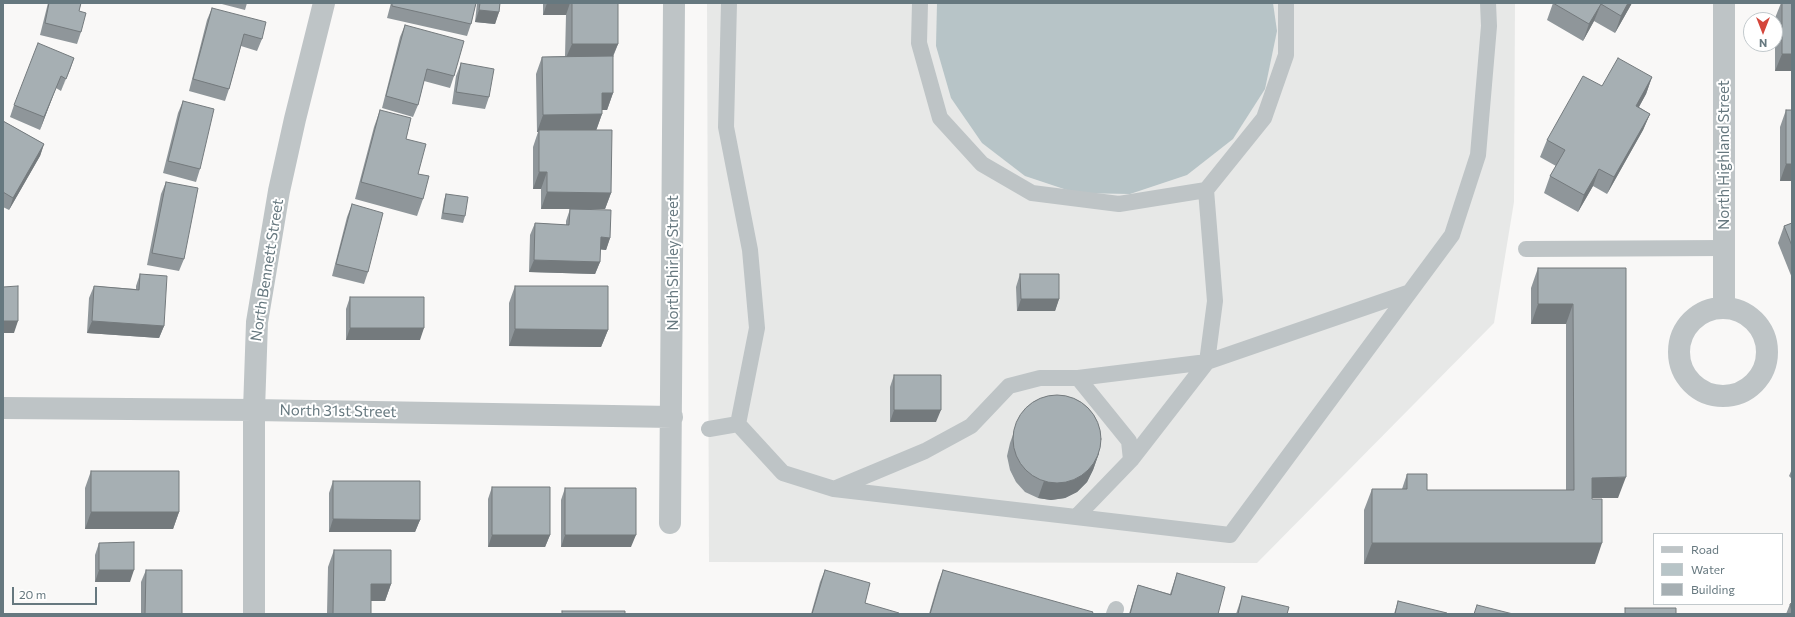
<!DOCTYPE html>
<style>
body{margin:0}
#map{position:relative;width:1795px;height:617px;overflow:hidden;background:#f9f8f7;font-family:Commissioner,sans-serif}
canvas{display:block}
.frame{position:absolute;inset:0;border:4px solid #66787f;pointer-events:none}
.legend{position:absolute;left:1653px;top:533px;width:130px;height:72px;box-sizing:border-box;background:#fff;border:1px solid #c2c9cc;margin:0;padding:5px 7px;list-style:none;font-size:12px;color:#66787f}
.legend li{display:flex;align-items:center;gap:8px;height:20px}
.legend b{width:20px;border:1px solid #c2c9cc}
.north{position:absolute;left:1743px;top:12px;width:40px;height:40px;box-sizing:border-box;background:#fff;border:1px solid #c2c9cc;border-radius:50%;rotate:180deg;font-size:11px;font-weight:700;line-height:16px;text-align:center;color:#66787f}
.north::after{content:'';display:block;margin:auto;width:14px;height:18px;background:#d4463b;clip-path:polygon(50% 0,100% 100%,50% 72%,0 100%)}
.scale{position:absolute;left:12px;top:587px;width:85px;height:18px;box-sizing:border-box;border:2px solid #66787f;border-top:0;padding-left:5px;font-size:12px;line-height:14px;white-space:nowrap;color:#66787f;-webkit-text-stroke:3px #fff;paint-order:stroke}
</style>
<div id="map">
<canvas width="1795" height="617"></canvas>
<div class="frame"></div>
<ul class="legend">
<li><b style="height:5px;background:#bec4c6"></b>Road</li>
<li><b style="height:11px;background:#b7c4c7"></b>Water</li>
<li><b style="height:11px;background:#a6afb3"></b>Building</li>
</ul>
<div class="north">N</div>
<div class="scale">20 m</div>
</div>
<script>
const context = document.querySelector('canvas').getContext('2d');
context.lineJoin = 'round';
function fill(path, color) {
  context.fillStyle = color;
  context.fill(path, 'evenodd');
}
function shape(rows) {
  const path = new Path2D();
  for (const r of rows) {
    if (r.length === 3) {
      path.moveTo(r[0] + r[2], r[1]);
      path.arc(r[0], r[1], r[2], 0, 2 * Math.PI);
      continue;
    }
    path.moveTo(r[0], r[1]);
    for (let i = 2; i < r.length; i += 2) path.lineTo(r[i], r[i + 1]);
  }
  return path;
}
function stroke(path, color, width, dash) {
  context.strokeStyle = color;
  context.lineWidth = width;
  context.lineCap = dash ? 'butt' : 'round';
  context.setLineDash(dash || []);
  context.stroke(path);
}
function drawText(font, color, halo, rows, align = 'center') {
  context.font = font + ' Commissioner,sans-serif';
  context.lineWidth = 4;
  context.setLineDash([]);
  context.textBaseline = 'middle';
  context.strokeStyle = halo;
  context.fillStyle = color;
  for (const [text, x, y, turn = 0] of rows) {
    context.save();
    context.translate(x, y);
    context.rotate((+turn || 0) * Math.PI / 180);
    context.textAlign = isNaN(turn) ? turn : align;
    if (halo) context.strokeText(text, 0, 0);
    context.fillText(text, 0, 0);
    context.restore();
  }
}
fill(shape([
 [707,3,1515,3,1514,202,1494,323,1257,563,709,562]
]), '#e7e8e7');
fill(shape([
 [937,3,1273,3,1277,31,1265,89,1233,139,1187,175,1130,194,1076,193,1025,176,982,143,951,98,936,46]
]), '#b7c4c7');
stroke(shape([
 [729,3,726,127,750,250,757,328,738,424],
 [920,3,919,43,940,118,982,164,1032,193,1119,204,1206,190,1264,118,1286,55,1286,3],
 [1206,190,1215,301,1207,362,1410,292],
 [1526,249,1724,248],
 [1078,378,1207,362,1131,460],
 [709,429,738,424,783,473,834,489,925,451,971,426,1009,386,1040,378,1078,378,1129,441,1131,460,1076,517,834,489],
 [1076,517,1230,535,1452,235,1478,155,1489,26,1488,3],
 [1114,614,1116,609]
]), '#bec4c6', 16);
stroke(shape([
 [1724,3,1724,307],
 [1723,352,44],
 [3,408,254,410,672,417],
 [670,523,674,3],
 [254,614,254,410,257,322,279,191,295,119,324,3]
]), '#bec4c6', 22);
fill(shape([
 [48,3,81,3,79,11,81,32,77,44,40,35],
 [218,3,247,3,245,10],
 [391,3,476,3,471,24,467,36,387,18],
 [477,3,500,3,499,12,495,24,475,22],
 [543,3,618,3,618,44,613,57,613,93,607,110,602,110,602,114,596,130,611,193,605,209,589,209,610,238,606,250,600,249,600,262,595,274,529,272,530,235,535,223,566,225,566,221,570,209,541,209,541,189,533,189,533,147,538,132,537,132,536,74,542,57,565,56,566,15,543,15],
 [1553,3,1632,3,1615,33,1594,21,1583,41,1547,20],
 [1781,3,1792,3,1792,71,1775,71,1775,18],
 [212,8,262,39,257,51,241,46,229,89,225,101,189,91,207,20],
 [405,25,454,76,450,88,424,81,418,105,413,117,382,108,400,37],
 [74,58,61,91,56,88,40,130,10,117,14,105],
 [461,63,489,97,485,109,452,104,456,76],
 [1652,77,1646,94,1639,107,1650,114,1643,130,1607,194,1593,186,1578,212,1544,193,1550,176,1556,166,1540,157,1547,140,1602,86],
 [183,101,200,169,196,182,163,173,178,113],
 [380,110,406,139,418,174,423,199,417,216,355,199,374,127],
 [1786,110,1792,110,1792,181,1780,181,1780,127],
 [3,121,44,144,40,156,9,210,3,207],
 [166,182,184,259,179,271,147,265,161,194],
 [446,194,465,216,463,223,441,219,444,200],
 [352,204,368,272,364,284,332,276,347,217],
 [1792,223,1792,278,1778,243,1784,226],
 [1538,268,1626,268,1618,498,1592,498,1595,564,1364,564,1364,510,1372,489,1402,489,1407,474,1427,490,1566,490,1566,324,1531,324,1531,288],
 [140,274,164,326,159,338,87,333,89,298,94,286,136,289,136,286],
 [1020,274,1059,299,1055,311,1017,311,1016,287],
 [515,286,608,330,601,347,509,346,509,303],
 [350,297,420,340,346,340,346,309],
 [894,375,936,422,890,422,890,387],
 [1016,426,1099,453,1093,470,1087,482,1077,492,1065,498,1051,500,1038,498,1025,492,1016,482,1010,470,1007,456,1010,443],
 [1792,469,1792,479,1789,476],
 [91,471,179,512,173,529,85,529,85,488],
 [333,481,420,520,415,532,329,532,329,493],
 [492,487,550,535,545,547,488,547,488,499],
 [565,488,631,547,561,547,561,500],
 [99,543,130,582,95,582,95,555],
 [334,550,391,584,385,601,371,601,371,614,327,614,328,567],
 [146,570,182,614,141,614,141,582],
 [825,570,865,603,899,614,811,614,820,582],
 [943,570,1092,614,929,614,938,583],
 [1177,573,1218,614,1129,614,1134,597,1138,585,1170,594],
 [1242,596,1287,614,1236,614],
 [1398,601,1447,614,1394,614],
 [1792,603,1792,614,1786,614,1790,604]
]), '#8f969a');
fill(shape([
 [547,3,570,3,566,15,543,15],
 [1628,3,1632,3,1615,33,1621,16],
 [1601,4,1594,21,1583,41,1589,24],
 [479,10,499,12,495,24,475,22],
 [572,44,618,44,611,60,565,60],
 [1782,54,1792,54,1792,71,1775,71],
 [74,58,70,70,61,91,66,79],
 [61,76,56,88,40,130,44,117],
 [1652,77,1646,94,1630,123,1636,106],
 [602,93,613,93,607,110,596,110],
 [602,114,596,131,539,130,538,132,537,132,543,115],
 [1650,114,1643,130,1607,194,1614,177],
 [44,144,40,156,9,210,13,198],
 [1786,164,1792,164,1792,181,1780,181],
 [1599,169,1593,186,1578,212,1584,195],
 [539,172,547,172,541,189,533,189],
 [547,192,611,193,605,209,541,209],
 [601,237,610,238,606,250,596,249],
 [534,260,600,262,595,274,529,272],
 [1021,299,1059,299,1055,311,1017,311],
 [1538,304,1573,304,1566,324,1531,324],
 [3,321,18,321,14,333,3,333],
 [92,321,164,326,159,338,87,333],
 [350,328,424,328,420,340,346,340],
 [515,329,608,330,601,347,509,346],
 [894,410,941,410,936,422,890,422],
 [1099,453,1093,470,1087,482,1077,492,1065,498,1051,500,1038,498,1044,481],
 [1626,477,1618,498,1585,498,1592,478],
 [91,512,179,512,173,529,85,529],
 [333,519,420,520,415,532,329,532],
 [492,535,550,535,545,547,488,547],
 [565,535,636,535,631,547,561,547],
 [1372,543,1602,543,1595,564,1364,564],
 [99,570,134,570,130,582,95,582],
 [371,584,391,584,385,601,365,601]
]), '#747a7d');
const building = shape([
 [49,3,81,3,79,11,86,13,81,32,45,23,49,3],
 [392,3,476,3,471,24,392,6,392,3],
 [480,3,500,3,499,12,479,10,480,3],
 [572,3,618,3,618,44,572,44,572,3],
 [1553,3,1628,3,1621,16,1601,4,1589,24,1553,3],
 [1782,3,1792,3,1792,54,1782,54,1782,3],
 [212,8,266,22,262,39,244,34,229,89,193,79,212,8],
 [405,25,464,41,454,76,427,69,418,105,386,96,405,25],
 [38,43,74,58,66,79,61,76,44,117,14,105,38,43],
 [613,56,613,93,602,93,602,114,543,115,542,57,613,56],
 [1618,58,1652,77,1636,106,1650,114,1614,177,1599,169,1584,195,1550,176,1565,150,1547,140,1583,76,1602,86,1618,58],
 [461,63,494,69,489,97,456,92,461,63],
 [183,101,214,109,200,169,168,161,183,101],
 [380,110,411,118,406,139,426,144,418,174,429,176,423,199,361,182,380,110],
 [1786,110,1792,110,1792,164,1786,164,1786,110],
 [3,121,44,144,13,198,3,192,3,121],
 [539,130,612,130,611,193,547,192,547,172,539,172,539,130],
 [166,182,198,188,184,259,152,253,166,182],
 [446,194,468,197,465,216,443,213,446,194],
 [352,204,383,213,368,272,336,264,352,204],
 [570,209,611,210,610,238,601,237,600,262,534,260,535,223,569,225,570,209],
 [1792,223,1792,246,1784,226,1792,223],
 [1538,268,1626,268,1626,477,1592,478,1592,499,1602,499,1602,543,1372,543,1372,489,1407,489,1407,474,1427,474,1427,490,1574,490,1573,304,1538,304,1538,268],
 [140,274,167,276,164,326,92,321,94,286,139,290,140,274],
 [1020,274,1059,274,1059,299,1021,299,1020,274],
 [18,286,18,321,3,321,3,287,18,286],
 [515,286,608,286,608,330,515,329,515,286],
 [350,297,424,297,424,328,350,328,350,297],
 [894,375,941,375,941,410,894,410,894,375],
 [1057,439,44],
 [91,471,179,471,179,512,91,512,91,471],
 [333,481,420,481,420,520,333,519,333,481],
 [492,487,550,487,550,535,492,535,492,487],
 [565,488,636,488,636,535,565,535,565,488],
 [134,542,134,570,99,570,99,543,134,542],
 [334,550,391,550,391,584,371,584,371,614,333,614,334,550],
 [146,570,182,570,182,614,145,614,146,570],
 [825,570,870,583,865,603,899,613,899,614,812,614,825,570],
 [943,570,1093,612,1092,614,930,614,943,570],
 [1177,573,1225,587,1218,614,1130,614,1138,585,1171,595,1177,573],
 [1242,596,1289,607,1287,614,1238,614,1242,596],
 [1398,601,1447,613,1447,614,1395,614,1398,601],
 [1792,603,1792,611,1790,604,1792,603],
 [1477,605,1513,614,1474,614,1477,605],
 [1625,608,1676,608,1676,614,1625,614,1625,608],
 [562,611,625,611,625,614,562,614,562,611]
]);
fill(building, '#a6afb3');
stroke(building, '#747a7d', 1);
drawText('15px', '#66787f', '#fff', [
 ["North Highland Street",1724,155,-90],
 ["North Shirley Street",673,263,-90],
 ["North Bennett Street",267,270,-81],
 ["North 31st Street",338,411,1]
]);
</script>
